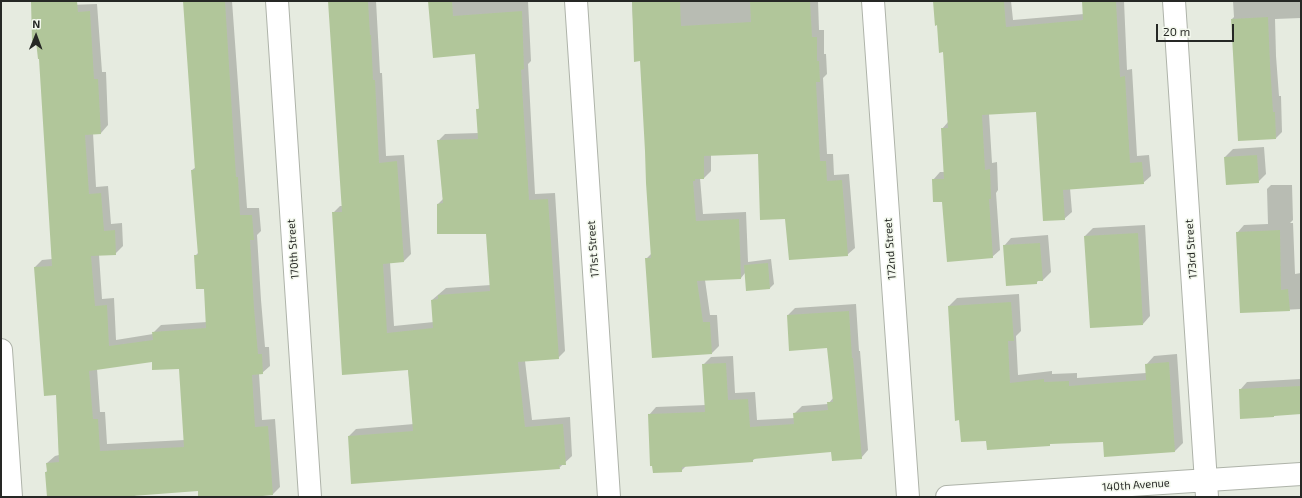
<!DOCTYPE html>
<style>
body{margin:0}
#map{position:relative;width:1302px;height:498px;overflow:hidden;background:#e6ebe0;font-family:"Exo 2",sans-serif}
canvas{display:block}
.frame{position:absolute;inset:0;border:2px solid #262825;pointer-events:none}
.north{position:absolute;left:16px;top:16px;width:40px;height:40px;-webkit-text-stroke:3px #f3f8ed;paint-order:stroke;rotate:1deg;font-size:11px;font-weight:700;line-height:16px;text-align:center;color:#262825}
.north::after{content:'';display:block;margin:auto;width:14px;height:18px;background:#262825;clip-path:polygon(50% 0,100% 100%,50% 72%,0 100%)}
.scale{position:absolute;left:1156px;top:24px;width:78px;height:18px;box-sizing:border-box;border:2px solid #262825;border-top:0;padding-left:5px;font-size:12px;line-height:14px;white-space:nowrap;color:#262825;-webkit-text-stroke:3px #f3f8ed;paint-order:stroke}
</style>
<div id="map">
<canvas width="1302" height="498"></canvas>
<div class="frame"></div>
<div class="north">N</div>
<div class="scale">20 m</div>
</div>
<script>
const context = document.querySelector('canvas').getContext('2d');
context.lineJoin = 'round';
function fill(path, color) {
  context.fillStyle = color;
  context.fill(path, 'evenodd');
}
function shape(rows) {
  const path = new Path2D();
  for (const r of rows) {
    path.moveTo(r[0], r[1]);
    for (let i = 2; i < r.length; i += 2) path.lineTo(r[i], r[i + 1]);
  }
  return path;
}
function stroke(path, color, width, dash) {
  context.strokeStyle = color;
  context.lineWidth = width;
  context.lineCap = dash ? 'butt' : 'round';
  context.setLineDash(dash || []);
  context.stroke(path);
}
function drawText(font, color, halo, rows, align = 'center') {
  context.font = font + ' "Exo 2",sans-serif';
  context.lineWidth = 3;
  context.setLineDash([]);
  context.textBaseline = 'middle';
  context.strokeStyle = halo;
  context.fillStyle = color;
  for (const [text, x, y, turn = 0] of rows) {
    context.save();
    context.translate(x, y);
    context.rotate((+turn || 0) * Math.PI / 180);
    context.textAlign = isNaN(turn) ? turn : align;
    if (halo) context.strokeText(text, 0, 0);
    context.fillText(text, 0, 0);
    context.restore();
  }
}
fill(shape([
 [184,1,232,1,247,208,259,208,261,231,257,235,261,300,265,347,269,347,270,366,262,373,259,374,262,420,275,419,280,487,273,494,237,497,199,497,199,490,136,495,133,497,48,497,46,472,48,470,47,463,55,456,59,455,57,394,35,267,42,260,52,259,40,6,97,4,102,72,106,72,108,125,101,133,93,133,96,187,108,186,111,224,122,223,123,246,115,254,99,255,102,299,114,298,116,340,153,334,153,333,161,325,207,322,205,288,195,256,199,252,192,170,196,167],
 [153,361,180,367,185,440,107,444,105,412,100,412,97,369],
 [329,1,376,1,380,73,382,73,386,156,404,155,411,254,404,261,390,262,394,326,434,322,432,300,446,288,491,285,487,233,438,204,443,199,438,141,445,134,479,133,477,110,480,107,476,52,430,1,528,1,531,61,528,64,535,194,555,193,565,351,558,358,525,361,532,420,570,417,572,456,559,468,349,436,356,429,414,424,408,369,343,374,333,213,340,206,343,206],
 [632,1,818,1,819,30,824,30,824,54,826,54,827,74,823,78,827,154,833,154,834,175,849,174,855,248,847,255,786,218,759,153,711,155,711,171,704,178,700,178,703,214,746,212,748,262,771,259,774,284,770,288,745,273,741,278,705,280,710,315,717,315,719,346,712,353,647,258,652,253,641,60,635,61],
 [934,1,1011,1,1013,20,1084,14,1083,1,1124,1,1127,70,1132,69,1137,156,1149,155,1151,176,1143,183,1070,188,1072,212,1064,219,1037,111,989,114,992,163,997,162,998,190,996,193,1000,250,992,257,943,201,933,180,940,172,945,172,942,129,948,122,944,51,938,24],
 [1233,1,1301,1,1301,18,1275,19,1276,56,1279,96,1281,96,1282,132,1276,138,1232,19,1234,17],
 [1264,147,1266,174,1258,182,1225,157,1233,149],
 [1271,185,1292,185,1293,220,1290,223,1293,223,1295,274,1301,273,1301,309,1241,312,1237,233,1244,225,1268,224,1267,189],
 [1145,225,1150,316,1143,324,1085,236,1093,228],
 [1048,235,1051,272,1043,280,1039,280,1036,283,1004,246,1011,238],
 [1019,294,1021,331,1016,336,1018,375,1052,371,1052,374,1077,373,1077,378,1146,373,1146,365,1154,356,1177,354,1183,443,1175,451,1104,441,1051,443,1049,445,987,439,949,306,957,298],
 [856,304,859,351,860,351,868,450,861,458,832,451,756,458,752,461,686,466,681,471,649,415,656,407,706,405,703,365,711,357,733,356,735,393,755,392,757,420,795,418,795,413,802,406,828,404,834,397,828,347,788,315,795,308],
 [1301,379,1301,413,1275,415,1274,416,1240,390,1247,382]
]), '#0003');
fill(shape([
 [31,1,77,1,78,12,90,11,94,79,98,79,101,134,85,135,89,194,101,193,104,231,115,230,116,255,91,256,95,306,107,305,109,346,153,340,152,332,206,328,204,289,196,289,194,255,198,255,191,170,195,170,183,1,225,1,236,177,238,177,240,215,252,215,254,240,250,240,254,308,258,354,262,354,263,374,252,375,255,427,268,426,273,495,252,497,198,497,198,491,132,496,132,497,47,497,45,472,47,472,46,463,59,462,56,395,44,396,34,267,52,266,39,59,38,59,36,41,32,41],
 [152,362,152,370,179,369,184,447,100,451,98,419,93,419,89,371],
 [328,1,368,1,370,35,371,35,373,80,375,80,379,163,397,161,404,262,383,264,387,333,433,328,431,300,438,299,438,295,490,291,486,234,437,234,437,204,443,203,437,140,478,139,476,109,479,109,475,54,433,58,428,1,452,1,453,16,522,11,524,69,521,70,529,200,548,199,559,359,518,362,525,427,563,424,566,465,559,465,560,469,351,484,348,436,413,431,408,370,342,375,332,212,342,212],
 [632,1,680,1,681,26,751,22,750,1,810,1,812,37,817,37,817,61,819,61,820,82,816,82,820,161,826,161,827,181,842,180,848,256,789,260,785,219,760,220,758,154,704,156,704,179,695,179,695,181,693,181,696,221,739,219,741,279,697,281,703,322,710,322,712,354,652,358,645,258,651,258,646,183,645,151,640,61,634,62],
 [933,1,1004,1,1006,27,1083,20,1082,1,1116,1,1120,77,1125,76,1130,163,1142,162,1144,184,1063,190,1065,220,1043,221,1036,112,982,115,985,170,990,169,991,199,989,199,993,258,947,262,942,202,933,202,932,179,944,179,941,128,948,128,943,52,939,53,937,25,935,26],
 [1268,17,1270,64,1273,112,1275,112,1276,139,1238,141,1231,19],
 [1257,155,1259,183,1226,185,1224,157],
 [1280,230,1281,290,1288,289,1290,311,1240,313,1236,232],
 [1138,233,1143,325,1090,328,1084,236],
 [1040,243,1043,281,1037,281,1037,284,1006,286,1003,245],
 [768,263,770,289,746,291,744,265],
 [1011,302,1014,341,1008,341,1010,383,1044,379,1044,382,1069,381,1069,386,1146,380,1145,364,1169,362,1175,452,1104,457,1103,442,1050,444,1050,446,987,450,986,441,961,442,959,420,955,421,948,306],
 [849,311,852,358,853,358,862,459,832,461,831,452,753,459,753,462,682,467,682,472,653,473,652,466,650,466,648,414,705,412,702,364,726,363,728,400,748,399,750,427,794,424,793,413,828,410,827,402,833,402,827,348,789,351,787,315],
 [1301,386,1301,414,1274,416,1274,417,1240,419,1239,389]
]), '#b1c69a');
const minor = shape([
 [277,1,310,497],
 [576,1,609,497],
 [873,1,908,497],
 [1174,1,1207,497],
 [1,350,11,497],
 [947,497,1301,474]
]);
stroke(minor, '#aeb3a9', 24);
stroke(minor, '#fff', 22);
drawText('11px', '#262825', '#f3f8ed', [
 ["170th Street",293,249,-94],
 ["171st Street",593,249,-94],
 ["172nd Street",890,249,-94],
 ["173rd Street",1191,249,-94],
 ["140th Avenue",1136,485,-4]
]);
</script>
